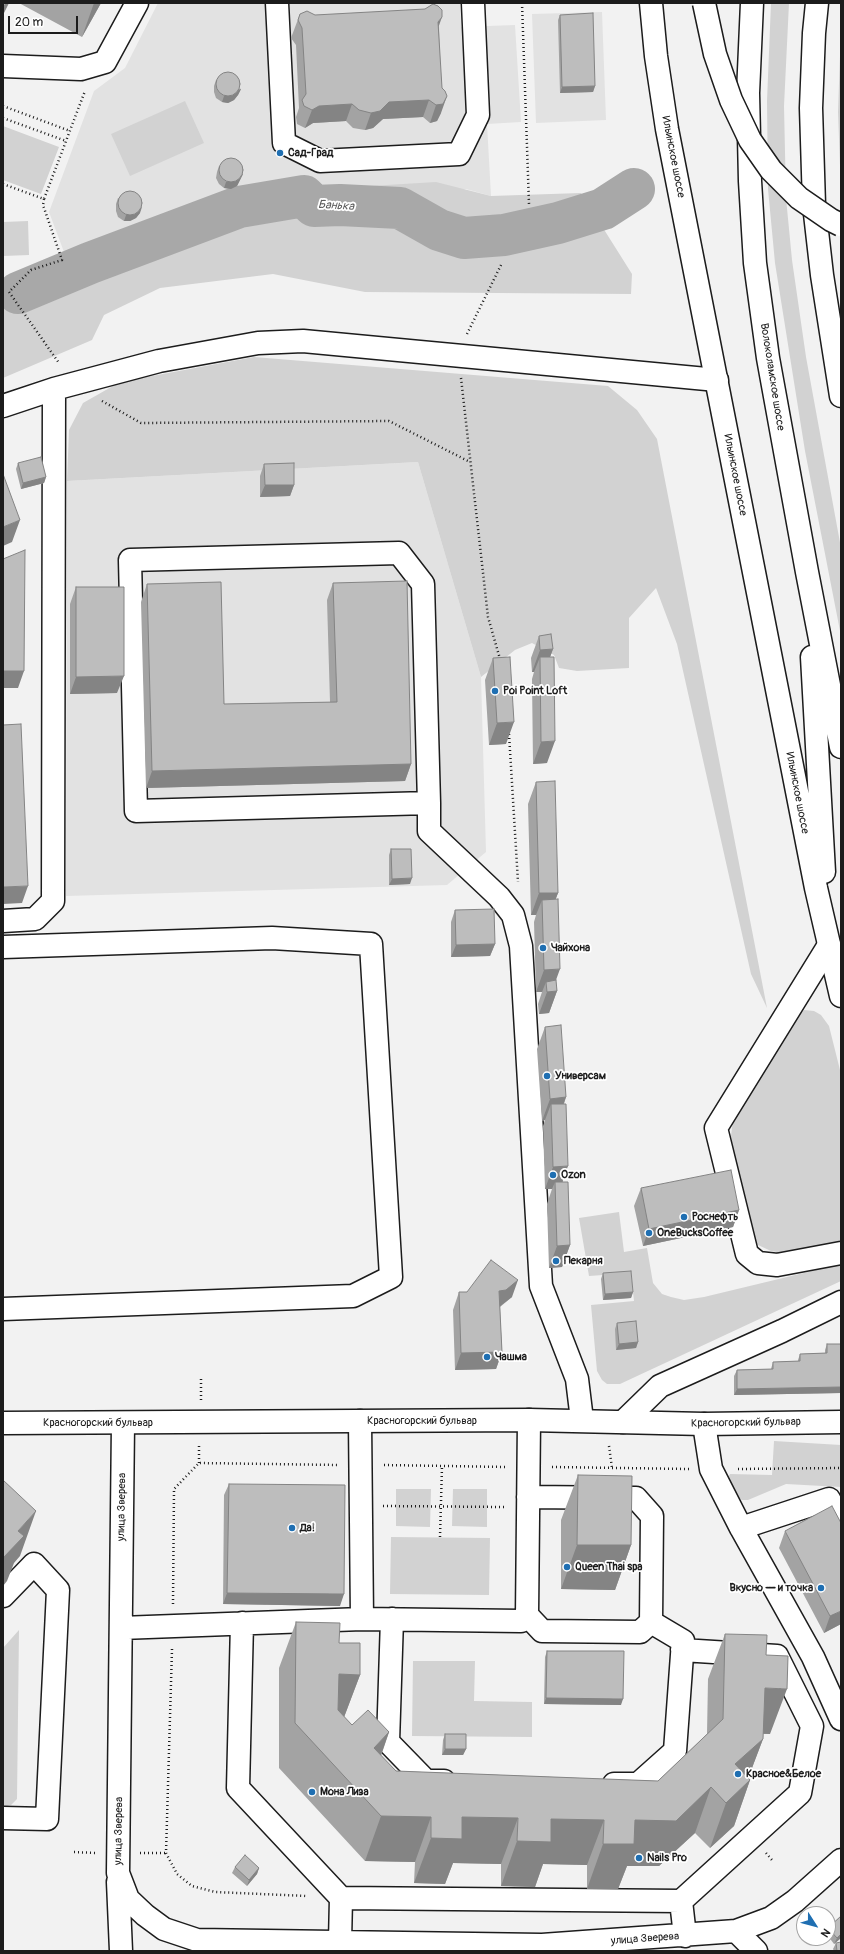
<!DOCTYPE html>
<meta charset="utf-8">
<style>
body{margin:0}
#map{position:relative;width:844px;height:1954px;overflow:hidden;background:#f2f2f2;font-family:Pangolin,sans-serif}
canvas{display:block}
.frame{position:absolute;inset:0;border:4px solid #1c1c1c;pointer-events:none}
.north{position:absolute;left:796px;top:1906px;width:40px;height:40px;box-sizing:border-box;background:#fff;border:1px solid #a4a4a4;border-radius:50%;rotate:126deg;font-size:11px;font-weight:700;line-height:16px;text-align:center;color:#1c1c1c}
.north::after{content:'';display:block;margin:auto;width:14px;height:18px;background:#1f6fb2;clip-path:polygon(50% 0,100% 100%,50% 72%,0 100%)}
.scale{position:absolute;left:8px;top:16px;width:70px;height:18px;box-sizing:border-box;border:2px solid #1c1c1c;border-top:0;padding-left:5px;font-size:12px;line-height:14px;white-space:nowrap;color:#1c1c1c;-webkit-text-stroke:3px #fff;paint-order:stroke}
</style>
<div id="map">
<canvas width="844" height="1954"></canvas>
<div class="frame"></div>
<div class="north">N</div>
<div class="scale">20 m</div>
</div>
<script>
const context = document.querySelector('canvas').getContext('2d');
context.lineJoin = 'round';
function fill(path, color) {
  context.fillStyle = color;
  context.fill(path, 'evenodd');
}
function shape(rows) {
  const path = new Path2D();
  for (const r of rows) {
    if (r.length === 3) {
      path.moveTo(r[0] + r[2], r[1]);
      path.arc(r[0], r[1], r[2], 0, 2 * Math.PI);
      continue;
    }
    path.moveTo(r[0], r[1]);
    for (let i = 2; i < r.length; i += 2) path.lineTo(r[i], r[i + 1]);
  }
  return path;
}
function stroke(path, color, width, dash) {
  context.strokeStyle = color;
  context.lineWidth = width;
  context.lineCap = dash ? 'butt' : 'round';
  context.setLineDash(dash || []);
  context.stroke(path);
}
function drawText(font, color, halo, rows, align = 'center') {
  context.font = font + ' Pangolin,sans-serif';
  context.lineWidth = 3.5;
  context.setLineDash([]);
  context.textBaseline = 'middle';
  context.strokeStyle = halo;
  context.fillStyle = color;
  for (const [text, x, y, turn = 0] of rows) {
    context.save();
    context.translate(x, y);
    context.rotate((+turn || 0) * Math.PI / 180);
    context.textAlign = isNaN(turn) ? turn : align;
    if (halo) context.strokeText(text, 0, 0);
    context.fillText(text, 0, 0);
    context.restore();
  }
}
fill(shape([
 [158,3,460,3,461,27,515,25,521,122,487,124,491,196,466,189,209,203,64,252,49,212,94,91,125,68],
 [602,12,606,120,536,123,532,14],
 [418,462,481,677,486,852,447,885,66,896,67,481]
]), '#e2e2e2');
fill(shape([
 [771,3,789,3,784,106,786,198,792,260,806,357,841,548,841,636,805,451,775,263,768,189,767,101],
 [841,27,841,192,838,112],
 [185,101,204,143,130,176,111,134],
 [3,126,59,147,41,194,3,180],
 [436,182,491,196,581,193,632,274,631,294,365,292,273,274,160,288,104,315,92,340,3,378,3,309,169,245,209,203,304,190],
 [28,221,29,255,3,256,3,222],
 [254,357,608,386,637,410,657,439,767,1008,751,974,677,644,656,588,629,618,629,668,577,671,559,668,554,655,532,643,515,650,481,677,418,462,67,481,69,430,83,403,120,382],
 [804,1010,814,1011,821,1015,829,1026,841,1074,841,1246,788,1254,771,1251,758,1245,751,1237,748,1226,752,1225,742,1184,739,1184,731,1136,734,1112,792,1021],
 [619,1212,624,1252,647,1248,653,1283,662,1294,671,1297,684,1300,704,1297,841,1264,841,1281,620,1384,607,1384,602,1380,597,1371,591,1305,634,1301,631,1273,589,1276,579,1218],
 [774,1441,841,1445,841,1487,786,1484,748,1500,742,1500,737,1497,729,1476,730,1474,772,1475],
 [396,1489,431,1489,430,1527,396,1526],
 [453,1489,487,1489,487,1527,452,1526],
 [391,1537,490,1538,489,1595,390,1594],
 [19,1630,17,1799,11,1805,4,1807,3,1648],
 [413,1661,475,1661,474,1701,532,1702,532,1737,412,1736]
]), '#d2d2d2');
stroke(shape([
 [18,293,90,263,239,207,304,196,314,206,340,205,400,208,439,230,464,238,504,235,558,223,603,209,634,189]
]), '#a8a8a8', 42);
const minor = shape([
 [277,3,284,143,320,161,459,154,478,115,473,3],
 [3,66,81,69,105,62,137,3],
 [3,406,54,389,159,361,258,343,303,341,717,380],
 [429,803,136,811,130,560,399,553,423,584,429,803,429,831,499,897,513,915,521,946,541,1286,577,1379,582,1420],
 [3,921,35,919,53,901,54,389],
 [829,945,716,1128,747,1254,758,1263,777,1265,841,1253],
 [3,947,272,938,371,944,391,1277,353,1296,3,1309],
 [529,1420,527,1615,542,1631,640,1632,651,1622],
 [360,1421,362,1619,521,1621,527,1615],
 [623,1422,660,1386,782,1331,841,1302],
 [123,1423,118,1873,128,1899,145,1915,164,1929,197,1940,542,1945,736,1931,771,1918,795,1901,841,1860],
 [704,1424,711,1469,741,1528,813,1657,841,1719],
 [528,1497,636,1498,652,1516,651,1622,683,1641,675,1751,638,1784,614,1784],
 [741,1528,829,1499,841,1522],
 [3,1596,34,1564,58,1590,47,1819,3,1818],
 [392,1619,388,1742,426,1781,444,1781],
 [242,1623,238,1788,341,1898,340,1942],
 [121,1628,362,1619],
 [118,1882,121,1951],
 [341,1898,681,1901,800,1793,812,1726,777,1656,682,1650],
 [681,1901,685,1936],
 [736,1931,756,1951]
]);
const major = shape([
 [651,3,656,56,667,129,816,888,841,996],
 [752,3,748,93,750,181,755,263,768,358,807,572,841,747],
 [817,3,814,33,811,108,814,205,822,275,841,396],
 [812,657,824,872],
 [3,1423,529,1420,704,1424,841,1422]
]);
stroke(minor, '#1c1c1c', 25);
stroke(major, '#1c1c1c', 25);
stroke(shape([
 [522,3,529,204],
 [3,106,70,131],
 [3,118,66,141],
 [3,184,44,199,85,91],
 [44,199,43,205,62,260,31,270,9,292,59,363],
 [467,334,502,263],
 [461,378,488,617,500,659],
 [102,401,141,423,389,421,470,462],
 [509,734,518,882],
 [201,1400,201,1377],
 [609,1446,612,1468],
 [199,1463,199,1445],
 [384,1465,507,1467],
 [552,1467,689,1469],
 [738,1469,841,1468],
 [383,1506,506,1507],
 [440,1537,442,1466],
 [173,1604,174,1489,199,1463,339,1465],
 [172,1649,166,1853,177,1874,192,1886,215,1892,307,1896],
 [74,1852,95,1853],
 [140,1853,165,1853],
 [766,1853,772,1860]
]), '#1c1c1c', 2.5, [1, 3]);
stroke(minor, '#fff', 22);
stroke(major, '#fff', 22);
const majorBridge = shape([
 [704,3,715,54,731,100,750,140,771,170,799,198,831,220,841,225]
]);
stroke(majorBridge, '#1c1c1c', 25, []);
stroke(majorBridge, '#fff', 22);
fill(shape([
 [19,3,101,3,82,37],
 [300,14,439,27,441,113,437,121,430,123,423,117,383,119,373,128,365,130,353,128,346,121,313,123,305,128,297,124,296,117,299,108,296,45,291,38],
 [560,15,595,86,593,92,560,93,558,20],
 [216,80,241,89,238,95,234,100,228,103,222,102,216,98,214,92,214,86],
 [219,166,243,174,237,186,231,189,224,188,219,184,216,178,217,172],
 [118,198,140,213,136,218,130,221,124,221,118,217,116,211,116,204],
 [18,463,46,477,44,483,21,489,16,469],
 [264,464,294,485,290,496,260,497,260,476],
 [333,583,411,764,405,781,146,788,141,602,147,584,224,704,330,702,327,600],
 [76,587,117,693,70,694,70,604],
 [539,636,553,649,550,657,547,763,533,764,532,679,534,672,532,672,531,658],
 [493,658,506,744,489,745,485,680],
 [536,782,558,893,555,900,556,982,557,991,549,1013,539,1014,538,1004,542,992,536,992,534,922,536,915,531,915,528,804],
 [391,849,410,884,389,885,389,855],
 [455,910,495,944,490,956,451,957,451,922],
 [545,1027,566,1097,564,1104,563,1182,570,1245,562,1267,549,1268,547,1204,552,1189,545,1189,543,1126,545,1120,542,1121,537,1049],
 [641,1188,739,1210,733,1227,643,1246,634,1206],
 [603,1273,633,1292,631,1298,603,1300,601,1279],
 [459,1292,512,1297,500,1307,502,1352,496,1369,455,1370,453,1310],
 [617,1323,638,1342,636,1348,616,1350,615,1329],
 [827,1344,841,1393,734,1395,734,1376,737,1370,771,1369,773,1362,798,1361,798,1360,800,1354,825,1353,825,1350],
 [578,1475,631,1545,615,1590,561,1589,561,1520],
 [229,1484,340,1606,223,1604,224,1495],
 [785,1531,841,1624,824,1633,779,1548],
 [296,1622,339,1643,360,1675,344,1717,352,1725,389,1732,381,1756,396,1771,658,1781,707,1734,708,1679,725,1634,766,1655,770,1734,763,1734,763,1739,748,1778,750,1780,734,1826,710,1848,695,1833,659,1866,627,1866,618,1889,587,1889,587,1865,543,1864,535,1887,501,1886,501,1864,453,1863,445,1884,414,1883,415,1862,365,1861,279,1768,279,1668],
 [547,1651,621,1705,544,1704,545,1657],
 [445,1734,466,1749,463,1755,442,1755,443,1740],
 [235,1867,259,1868,257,1874,247,1886,232,1873],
 [841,1916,841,1938,834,1944,828,1936,828,1928],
 [836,1943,841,1951,834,1951,833,1949]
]), '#a3a3a3');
fill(shape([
 [5,3,9,3,3,15,3,7],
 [94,3,101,3,82,37],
 [442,17,436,34,438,22],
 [595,86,593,92,560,93,562,87],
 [241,89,238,95,234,100,228,103,222,102,224,96],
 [447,96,441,113,437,121,430,123,436,105],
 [429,100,423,117,383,119,373,128,365,130,371,113,389,102],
 [352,104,346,121,313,123,305,128,312,110,319,106],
 [243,174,237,186,231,189,224,188,226,182],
 [142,207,140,213,136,218,130,221,124,221,126,215],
 [46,477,44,483,21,489,23,483],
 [265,485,294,485,290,496,260,497],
 [20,520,12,542,3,546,3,527],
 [553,649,545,671,540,657,534,672,532,672,540,650],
 [3,671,24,671,18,688,3,688],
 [124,676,117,693,70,694,76,677],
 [514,722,506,744,489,745,497,723],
 [555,741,547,763,533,764,541,742],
 [411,764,405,781,146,788,152,771],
 [412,878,410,884,389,885,392,879],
 [28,886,22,903,3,904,3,887],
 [539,893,558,893,550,915,542,900,536,915,531,915],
 [495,944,490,956,451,957,456,945],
 [560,969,552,991,546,982,542,992,536,992,544,970],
 [557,991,549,1013,539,1014,547,992],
 [566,1097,558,1119,551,1104,545,1120,542,1121,550,1099],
 [568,1166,560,1188,555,1182,552,1189,545,1189,553,1167],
 [739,1210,733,1227,643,1246,649,1229],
 [570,1245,562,1267,549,1268,557,1246],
 [518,1280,512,1297,499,1307,499,1291],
 [633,1292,631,1298,603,1300,605,1294],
 [638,1342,636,1348,616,1350,619,1344],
 [502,1352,496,1369,455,1370,461,1353],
 [841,1387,841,1393,734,1395,737,1389],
 [36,1511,20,1556,14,1563,7,1581,3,1586,3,1558,18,1531],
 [577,1545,631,1545,615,1590,561,1589],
 [227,1593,344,1594,340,1606,223,1604],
 [841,1611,841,1624,824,1633,830,1616],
 [339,1674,360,1675,343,1720,322,1720],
 [765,1688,787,1689,770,1734,748,1733],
 [546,1698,623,1699,621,1705,544,1704],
 [389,1732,373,1778,374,1748],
 [763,1739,746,1784,735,1764],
 [445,1749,466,1749,463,1755,442,1755],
 [750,1780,734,1826,710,1848,726,1803],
 [711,1787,695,1833,659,1866,627,1866,618,1889,587,1889,603,1844,635,1820],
 [381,1816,431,1817,415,1862,365,1861],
 [462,1817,518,1818,501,1864,453,1863,445,1884,414,1883,431,1838],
 [551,1819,604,1820,587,1865,543,1864,535,1887,501,1886,517,1841],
 [259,1868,257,1874,247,1886,249,1880],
 [841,1934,841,1938,834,1944,837,1938]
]), '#848484');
const building = shape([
 [433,4,438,6,442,10,442,17,438,22,442,88,445,91,447,96,443,104,436,105,429,100,389,102,380,111,371,113,359,110,352,104,319,106,312,110,304,106,302,100,306,94,302,28,298,20,300,14,307,11,315,15,425,9,433,4],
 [593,13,595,86,562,87,560,15,593,13],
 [228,84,12],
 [231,170,12],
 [130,203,12],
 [41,457,46,477,23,483,18,463,41,457],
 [294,463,294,485,265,485,264,464,294,463],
 [3,474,20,520,3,527,3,474],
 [25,550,24,671,3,671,3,559,25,550],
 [407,581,411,764,152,771,147,584,221,582,224,704,337,702,333,583,407,581],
 [76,587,124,587,124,676,76,677,76,587],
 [551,634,553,649,540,650,539,636,551,634],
 [510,657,514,722,497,723,493,658,510,657],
 [540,657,554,657,555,741,541,742,540,657],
 [21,724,28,886,3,887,3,725,21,724],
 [555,781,558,893,539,893,536,782,555,781],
 [391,849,411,849,412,878,392,879,391,849],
 [558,899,560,969,544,970,542,900,558,899],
 [494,909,495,944,456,945,455,910,494,909],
 [556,980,557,991,547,992,546,982,556,980],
 [561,1025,566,1097,550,1099,545,1027,561,1025],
 [551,1104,566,1104,568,1166,553,1167,551,1104],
 [731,1170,739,1210,649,1229,641,1188,731,1170],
 [555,1182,568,1182,570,1245,557,1246,555,1182],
 [491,1260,518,1280,506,1290,499,1291,502,1352,461,1353,459,1292,467,1292,491,1260],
 [631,1271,633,1292,605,1294,603,1273,631,1271],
 [636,1321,638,1342,619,1344,617,1323,636,1321],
 [827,1344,841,1344,841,1387,737,1389,737,1370,773,1369,773,1362,800,1361,800,1354,827,1353,827,1344],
 [578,1475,632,1476,631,1545,577,1545,578,1475],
 [3,1480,36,1511,18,1531,24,1536,3,1558,3,1480],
 [229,1484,345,1485,344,1594,227,1593,229,1484],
 [832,1506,841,1523,841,1611,830,1616,785,1531,832,1506],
 [296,1622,340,1623,339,1643,360,1643,360,1675,339,1674,338,1710,352,1725,368,1710,389,1732,374,1748,396,1771,658,1781,723,1719,725,1634,767,1635,766,1655,788,1656,787,1689,765,1688,763,1739,735,1764,750,1780,726,1803,711,1787,676,1821,635,1820,634,1844,603,1844,604,1820,551,1819,551,1842,517,1841,518,1818,462,1817,462,1839,431,1838,431,1817,381,1816,295,1723,296,1622],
 [547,1651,624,1651,623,1699,546,1698,547,1651],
 [445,1734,466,1734,466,1749,445,1749,445,1734],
 [245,1855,259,1868,249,1880,235,1867,245,1855],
 [841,1916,841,1934,837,1938,828,1928,841,1916],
 [841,1942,841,1951,837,1951,836,1943,841,1942]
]);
fill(building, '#bdbdbd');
stroke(building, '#848484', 1);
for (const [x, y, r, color] of [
 [280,153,4,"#1f6fb2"],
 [495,691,4,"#1f6fb2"],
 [543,948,4,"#1f6fb2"],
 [547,1076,4,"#1f6fb2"],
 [553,1175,4,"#1f6fb2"],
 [684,1217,4,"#1f6fb2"],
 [649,1233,4,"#1f6fb2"],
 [556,1261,4,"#1f6fb2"],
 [487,1357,4,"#1f6fb2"],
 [292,1528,4,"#1f6fb2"],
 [567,1567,4,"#1f6fb2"],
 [821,1588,4,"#1f6fb2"],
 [738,1774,4,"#1f6fb2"],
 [312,1792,4,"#1f6fb2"],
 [639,1858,4,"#1f6fb2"]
]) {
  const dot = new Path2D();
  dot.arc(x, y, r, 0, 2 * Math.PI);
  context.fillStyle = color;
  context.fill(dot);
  stroke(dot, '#fff', 1.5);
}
drawText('bold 11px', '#1c1c1c', '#fff', [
 ["Сад-Град",288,153],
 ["Poi Point Loft",503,691],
 ["Чайхона",551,948],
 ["Универсам",555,1076],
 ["Ozon",561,1175],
 ["Роснефть",692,1217],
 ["OneBucksCoffee",657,1233],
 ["Пекарня",564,1261],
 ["Чашма",495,1357],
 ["Да!",300,1528],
 ["Queen Thai spa",575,1567],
 ["Вкусно — и точка",813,1588,"right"],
 ["Красное&Белое",746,1774],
 ["Мона Лиза",320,1792],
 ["Nails Pro",647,1858]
], 'left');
drawText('11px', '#1c1c1c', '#fff', [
 ["Ильинское шоссе",673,157,79],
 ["Волоколамское шоссе",772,377,81],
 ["Ильинское шоссе",735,475,79],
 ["Ильинское шоссе",797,793,79],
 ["Красногорский бульвар",422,1421],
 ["Красногорский бульвар",98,1423],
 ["Красногорский бульвар",746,1423,-1],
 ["улица Зверева",122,1507,-89],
 ["улица Зверева",119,1831,-89],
 ["улица Зверева",645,1939,-4]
]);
drawText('italic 12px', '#5b5b5b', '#fff', [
 ["Банька",336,206,3]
]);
</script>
